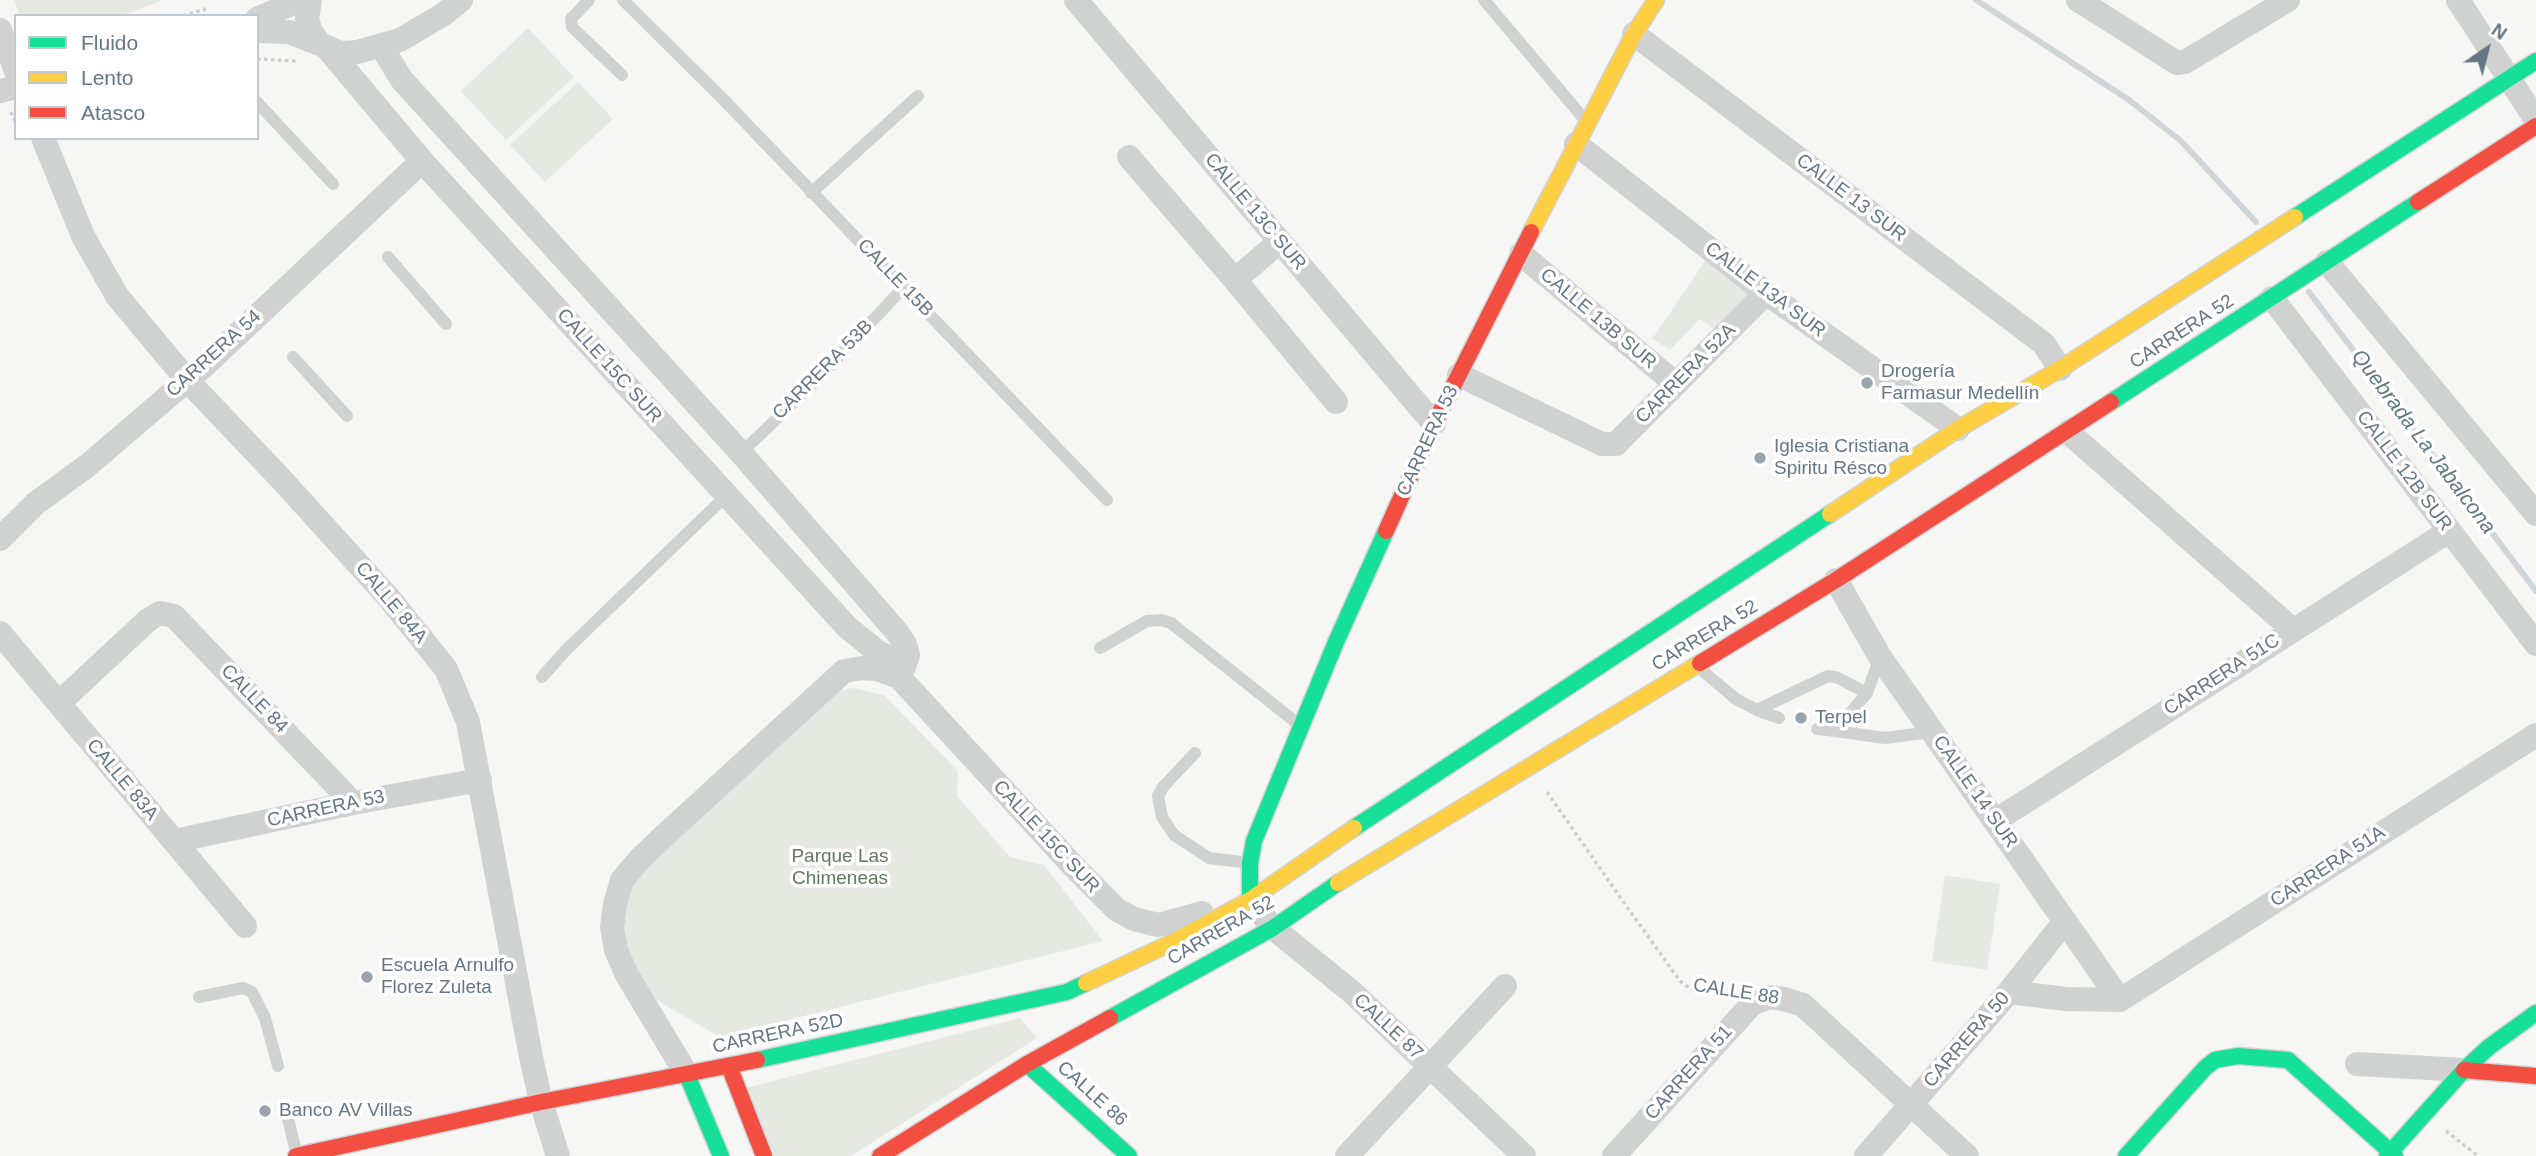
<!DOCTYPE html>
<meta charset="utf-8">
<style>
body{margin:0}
#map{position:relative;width:2536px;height:1156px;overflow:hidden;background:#f6f6f4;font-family:Helvetica,sans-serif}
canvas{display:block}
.legend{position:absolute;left:14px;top:14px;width:245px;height:126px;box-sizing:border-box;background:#fff;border:2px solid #c1c8cf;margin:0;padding:9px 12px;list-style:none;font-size:21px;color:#657686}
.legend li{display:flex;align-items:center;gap:14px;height:35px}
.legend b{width:35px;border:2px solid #c1c8cf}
.north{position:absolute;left:2452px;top:14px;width:70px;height:70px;-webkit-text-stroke:5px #fff;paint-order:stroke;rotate:35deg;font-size:19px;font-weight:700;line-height:28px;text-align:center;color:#657686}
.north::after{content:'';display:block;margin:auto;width:24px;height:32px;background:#657686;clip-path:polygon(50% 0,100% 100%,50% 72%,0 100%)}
</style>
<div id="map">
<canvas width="2536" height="1156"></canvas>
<ul class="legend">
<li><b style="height:9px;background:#16e098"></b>Fluido</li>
<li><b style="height:9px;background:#ffcf43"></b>Lento</li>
<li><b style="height:9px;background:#f24e42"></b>Atasco</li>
</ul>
<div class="north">N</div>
</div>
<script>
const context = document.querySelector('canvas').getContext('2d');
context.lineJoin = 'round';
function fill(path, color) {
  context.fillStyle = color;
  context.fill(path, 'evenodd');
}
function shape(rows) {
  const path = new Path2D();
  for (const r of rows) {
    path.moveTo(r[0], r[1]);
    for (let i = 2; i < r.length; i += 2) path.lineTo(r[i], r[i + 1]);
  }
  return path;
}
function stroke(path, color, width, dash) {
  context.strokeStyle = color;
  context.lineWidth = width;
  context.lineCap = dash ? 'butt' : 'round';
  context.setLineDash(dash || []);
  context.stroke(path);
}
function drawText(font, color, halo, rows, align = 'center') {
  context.font = font + ' Helvetica,sans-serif';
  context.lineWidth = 7;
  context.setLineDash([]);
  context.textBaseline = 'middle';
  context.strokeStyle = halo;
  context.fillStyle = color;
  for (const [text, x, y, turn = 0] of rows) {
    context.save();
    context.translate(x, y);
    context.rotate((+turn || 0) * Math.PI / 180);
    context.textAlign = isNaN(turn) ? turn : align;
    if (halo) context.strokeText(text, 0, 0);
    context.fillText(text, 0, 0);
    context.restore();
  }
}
fill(shape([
 [14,0,163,0,121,16,20,16],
 [528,28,574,77,506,140,461,91],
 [578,82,613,119,545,182,510,145],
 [1710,254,1756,288,1714,329,1700,319,1670,350,1652,339],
 [854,688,884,695,958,771,957,796,1010,857,1044,865,1103,941,720,1037,641,991,619,938,620,907,634,881,828,692],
 [1945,875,2000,884,1987,970,1932,961],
 [1020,1018,1037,1038,851,1156,772,1156,745,1088]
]), '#e6e9e2');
stroke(shape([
 [1976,0,2129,100,2181,141,2256,222],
 [2309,292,2536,591]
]), '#cfd6d9', 6);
const fast = shape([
 [2295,217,2536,61],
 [2111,402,2418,202],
 [1354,828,1830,514],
 [1250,900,1250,863,1254,841,1336,642,1386,531],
 [1110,1018,1273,928,1338,883],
 [757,1060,1067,992,1086,983],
 [1027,1064,1129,1156],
 [687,1075,721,1156],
 [2126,1156,2205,1068,2215,1060,2238,1056,2288,1060,2395,1156],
 [2387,1156,2464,1070,2489,1047,2536,1013]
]);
const slow = shape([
 [1531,232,1634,34,1656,0],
 [1830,514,1958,429,2060,369,2295,217],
 [1338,883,1700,663],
 [1086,983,1175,941,1250,900,1354,828]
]);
const jam = shape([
 [2418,202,2536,126],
 [1386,531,1434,424,1531,232],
 [1700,663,1836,580,2111,402],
 [729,1066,764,1156],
 [2464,1070,2536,1076],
 [296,1156,541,1102,757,1060],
 [880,1156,1027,1064,1110,1018]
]);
stroke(fast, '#d1d3d4', 19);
stroke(slow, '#d1d3d4', 19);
stroke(jam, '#d1d3d4', 19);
stroke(shape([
 [183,16,204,9,207,16],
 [257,59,297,61],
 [11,112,16,123],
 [1547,792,1622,900,1680,981,1691,989,1733,993],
 [2446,1131,2478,1156]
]), '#cccdce', 3.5, [3.5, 3.5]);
stroke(shape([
 [589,0,571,19,572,27,622,75],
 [623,0,721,97,1107,500],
 [1484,0,1585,120],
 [257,102,333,184],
 [811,193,918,96],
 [388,257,446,324],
 [293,357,347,416],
 [741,453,815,382,904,287],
 [1100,648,1147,621,1161,620,1171,623,1298,724],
 [1699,668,1736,699,1757,710,1779,718],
 [542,677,566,650,727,495],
 [1757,710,1828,676,1836,677,1867,693],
 [1817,729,1828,730,1846,718,1867,693,1880,657],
 [1828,730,1885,738,1932,732],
 [1195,753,1163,787,1158,796,1162,817,1174,835,1209,858,1250,863],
 [199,997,243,988,252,992,265,1018,278,1066],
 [287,1114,296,1152]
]), '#d0d1d1', 12);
stroke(shape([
 [310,0,307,19,311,32,320,44,340,53,357,52,400,40,444,14,461,0],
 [1076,0,1434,424],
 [2078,0,2177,63,2185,62,2288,0],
 [2458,0,2536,120],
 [257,19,300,0],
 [0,30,16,71],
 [257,31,289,32,320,44],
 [1634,34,2044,344,2060,369],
 [381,46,402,80,741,453,896,631,905,644,908,655,904,667],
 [327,48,422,161,847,627,879,653,889,657,908,655],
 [0,91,16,87],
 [43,138,83,236,117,296,187,380,281,479,389,598,446,669,468,722,531,1057,541,1102,558,1156],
 [1576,144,1766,293,1958,429],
 [1129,157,1235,280,1280,241],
 [1521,254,1676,384],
 [2327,262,2536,514],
 [1235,280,1336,402],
 [2272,298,2536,644],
 [1459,375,1602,444,1616,444,1766,293],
 [2068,432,2293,630],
 [0,539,36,503,87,466,205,365,422,161],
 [1836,580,1880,657,2120,1000],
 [0,633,245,926],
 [59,703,148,620,160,613,174,616,353,803],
 [1995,821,2449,531],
 [174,841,353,803,480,780],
 [1264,917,1273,928,1353,993,1524,1156],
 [2009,992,2066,999,2120,1000,2536,735],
 [2357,1064,2464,1070],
 [687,1075,627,975,616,950,612,927,615,904,622,880,639,860,664,836,844,671,862,668,877,669,899,677,1077,870,1117,910,1134,919,1158,925,1202,913],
 [1347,1156,1505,986],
 [1614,1156,1752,1004,1769,997,1784,999,1803,1005,1967,1156],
 [1866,1156,2009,992,2065,921]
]), '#d0d1d1', 24);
stroke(fast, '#16e098', 16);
stroke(slow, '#ffcf43', 16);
stroke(jam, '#f24e42', 16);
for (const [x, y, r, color] of [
 [1867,383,7,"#98a3ac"],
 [1760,458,7,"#98a3ac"],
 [1801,718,7,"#98a3ac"],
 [367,977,7,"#98a3ac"],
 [265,1111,7,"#98a3ac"]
]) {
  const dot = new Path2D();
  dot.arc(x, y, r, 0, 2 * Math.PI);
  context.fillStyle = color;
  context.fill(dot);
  stroke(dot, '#fff', 2.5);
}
drawText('19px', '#657686', '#fff', [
 ["CALLE 13 SUR",1851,198,37],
 ["CALLE 13C SUR",1255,212,50],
 ["CALLE 15B",895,278,46],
 ["CALLE 13A SUR",1765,290,37],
 ["CALLE 13B SUR",1598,319,40],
 ["CARRERA 52",2182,332,-33],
 ["CARRERA 54",214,354,-42],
 ["CALLE 15C SUR",609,366,48],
 ["CARRERA 53B",823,370,-45],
 ["CARRERA 52A",1686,374,-45],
 ["CARRERA 53",1428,441,-65],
 ["CALLE 12B SUR",2404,471,53],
 ["CALLE 84A",391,603,50],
 ["CARRERA 52",1705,636,-31],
 ["CARRERA 51C",2222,675,-33],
 ["CALLE 84",254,699,46],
 ["CALLE 83A",122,780,50],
 ["CALLE 14 SUR",1975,792,55],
 ["CARRERA 53",326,809,-12],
 ["CALLE 15C SUR",1046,837,47],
 ["CARRERA 51A",2328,867,-33],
 ["CARRERA 52",1221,931,-30],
 ["CALLE 88",1736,992,9],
 ["CALLE 87",1388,1027,43],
 ["CARRERA 52D",778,1034,-12],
 ["CARRERA 50",1967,1040,-49],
 ["CARRERA 51",1689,1073,-48],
 ["CALLE 86",1092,1094,42]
]);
drawText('19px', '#657686', '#fff', [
 ["Drogería",1881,372],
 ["Farmasur Medellín",1881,394],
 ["Iglesia Cristiana",1774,447],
 ["Spiritu Résco",1774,469],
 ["Terpel",1815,718],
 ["Escuela Arnulfo",381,966],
 ["Florez Zuleta",381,988],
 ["Banco AV Villas",279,1111]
], 'left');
drawText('19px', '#647860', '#fff', [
 ["Parque Las",840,857],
 ["Chimeneas",840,879]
]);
drawText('italic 21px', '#607882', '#fff', [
 ["Quebrada La Jabalcona",2423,442,53]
]);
</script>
